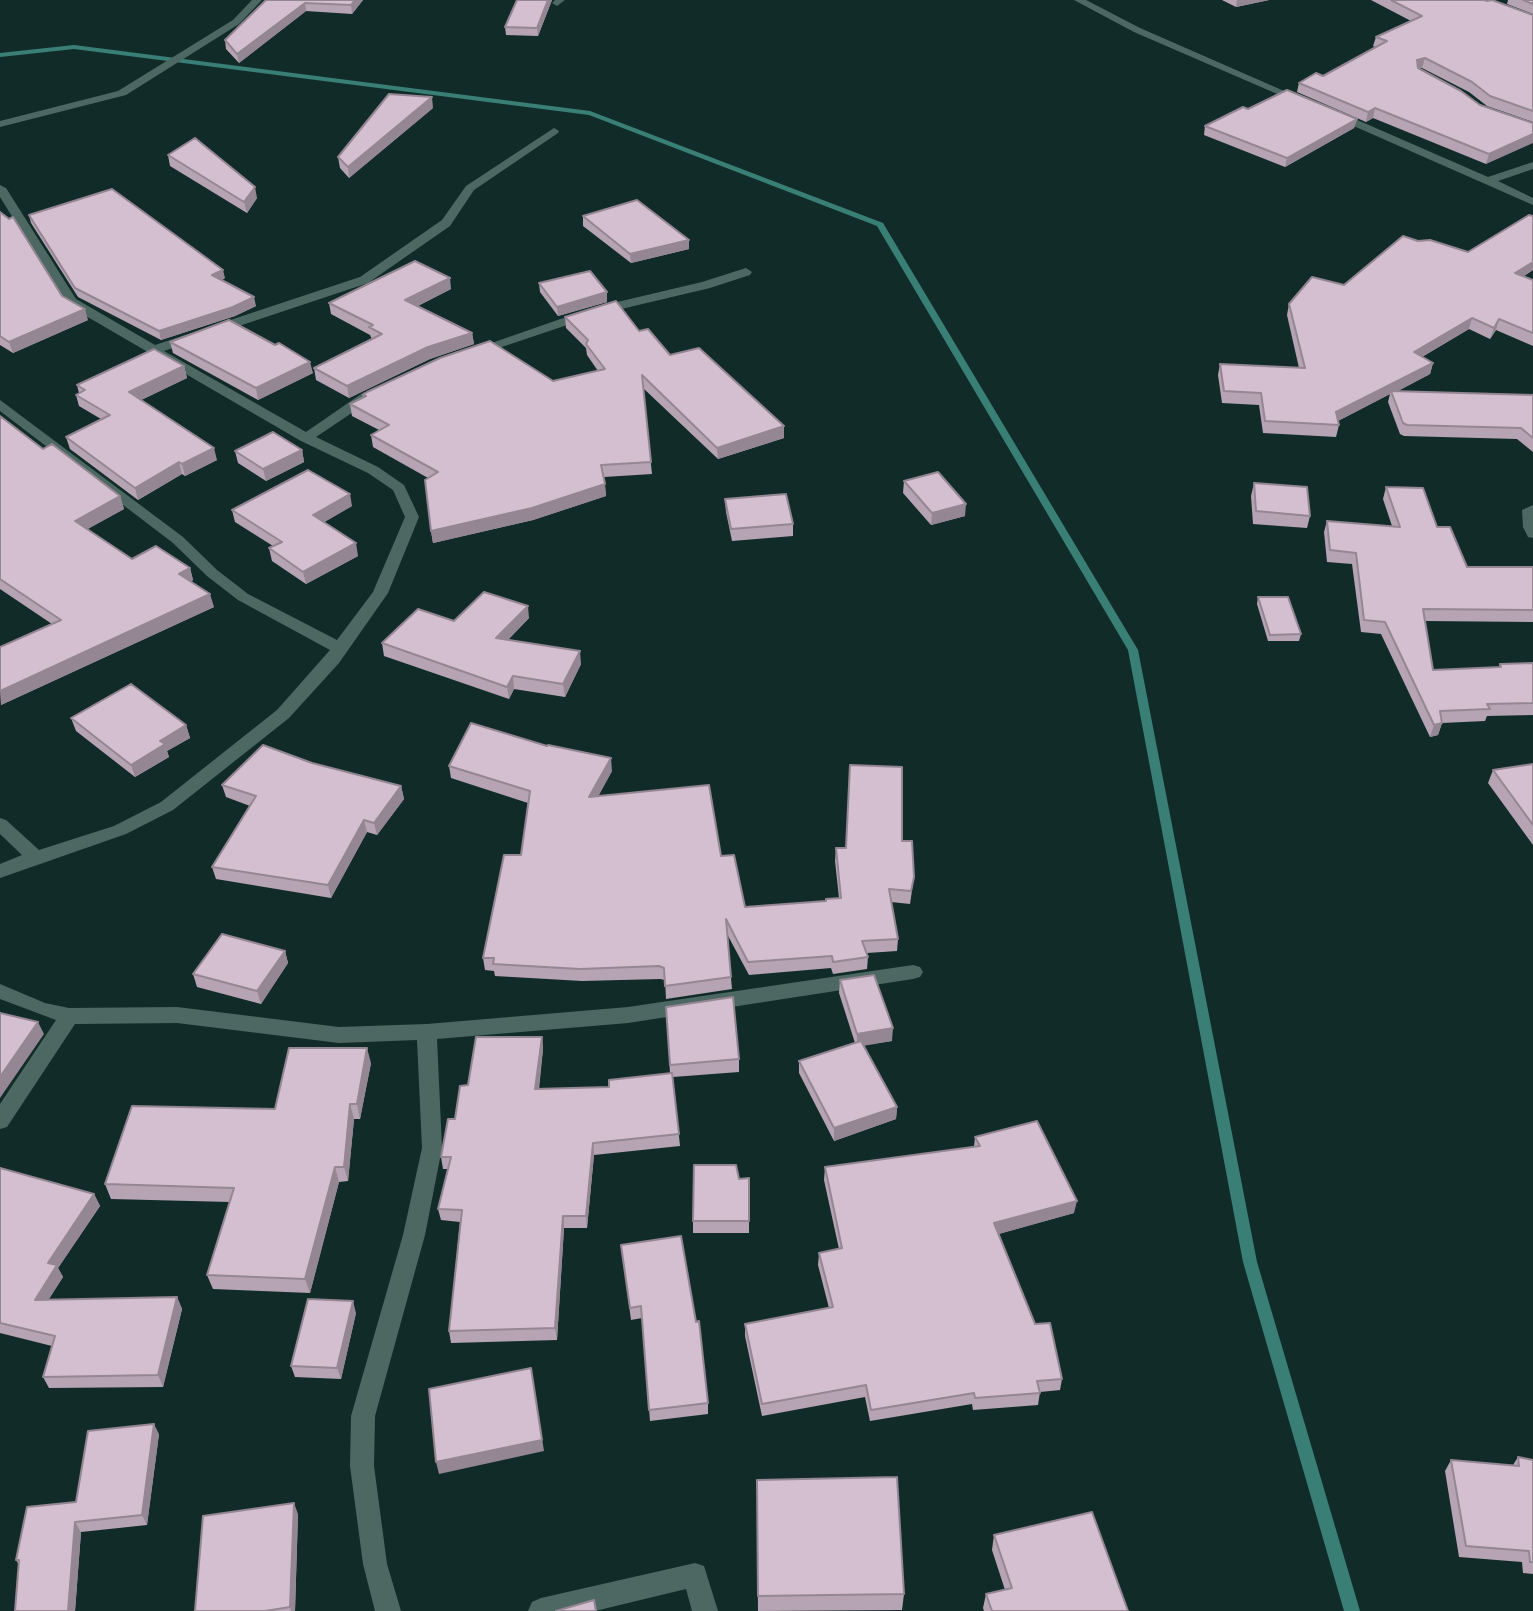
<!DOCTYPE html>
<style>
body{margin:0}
canvas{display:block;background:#112c28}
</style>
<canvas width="1533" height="1611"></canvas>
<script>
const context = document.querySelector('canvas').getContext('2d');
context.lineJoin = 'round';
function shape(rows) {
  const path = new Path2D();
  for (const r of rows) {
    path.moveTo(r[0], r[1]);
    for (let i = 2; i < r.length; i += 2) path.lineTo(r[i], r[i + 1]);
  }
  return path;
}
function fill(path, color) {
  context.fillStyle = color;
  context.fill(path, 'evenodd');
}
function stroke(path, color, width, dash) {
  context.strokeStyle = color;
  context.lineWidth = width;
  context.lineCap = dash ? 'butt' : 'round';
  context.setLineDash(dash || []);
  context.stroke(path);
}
fill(shape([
 [74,45,590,111,883,223,1138,650,1257,1262,1360,1611,1344,1611,1243,1262,1128,650,877,226,589,115,74,49,0,57,0,53,74,45]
]), '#397f75');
fill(shape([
 [252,0,262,0,239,24,126,95,0,127,0,121,118,91,233,20,252,0],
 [555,0,565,0,557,6,552,3,555,0],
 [1074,0,1086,0,1140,28,1307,101,1298,103,1134,32,1074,0],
 [1331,112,1339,112,1488,177,1533,162,1533,169,1498,181,1533,198,1533,205,1331,116,1331,112],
 [554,128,559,131,558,133,474,190,450,226,368,283,164,351,306,432,364,392,374,392,374,398,316,437,378,467,404,485,419,517,388,593,339,663,289,718,173,810,126,834,0,878,0,864,22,855,0,834,0,818,6,820,39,850,114,826,161,802,277,710,330,650,238,600,207,576,173,543,0,411,0,400,183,537,217,570,248,594,337,640,373,592,405,517,393,490,368,473,301,441,67,305,0,197,0,185,6,188,76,299,155,345,360,277,442,220,466,186,554,128],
 [746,268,752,272,750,275,710,288,600,314,478,355,468,355,466,352,592,308,702,282,746,268],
 [1533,505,1533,538,1528,537,1523,527,1522,510,1533,505],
 [913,965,920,967,923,972,920,977,913,979,628,1023,437,1039,442,1148,425,1235,375,1416,374,1466,387,1564,401,1611,375,1611,363,1564,350,1466,351,1416,403,1235,422,1148,417,1040,339,1043,177,1023,75,1024,7,1127,0,1129,0,1104,56,1020,0,999,0,984,45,1003,69,1008,177,1007,339,1027,427,1024,628,1007,913,965],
 [695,1563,704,1566,718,1611,692,1611,686,1589,595,1611,528,1611,532,1602,541,1598,695,1563]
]), '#4d6863');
fill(shape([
 [266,0,363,0,352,14,306,11,239,63,226,49,225,40],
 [517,0,552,0,538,36,506,35,505,27],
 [1222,0,1269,0,1236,7],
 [1371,0,1484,0,1533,15,1533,122,1487,106,1469,92,1422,68,1419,68,1480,105,1533,123,1486,164,1373,118,1366,122,1297,92,1299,83,1323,76,1375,47,1373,46,1376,37,1411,21],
 [1508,0,1533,0,1533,14,1507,4],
 [433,108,349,178,340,168,338,157],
 [1248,109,1357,119,1354,128,1285,167,1204,135,1205,126],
 [168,155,257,198,247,213,170,166],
 [0,212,62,296,88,320,13,353,0,345],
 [29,215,225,278,222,280,256,306,235,316,161,340,78,297,31,223],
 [583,216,689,249,631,263,583,226],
 [1533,216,1533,270,1524,276,1533,280,1533,346,1496,330,1490,339,1469,329,1422,357,1433,363,1430,374,1396,392,1533,395,1533,452,1517,439,1404,436,1400,434,1388,402,1390,394,1338,421,1339,425,1336,437,1263,433,1259,405,1222,403,1218,375,1220,364,1299,368,1287,315,1289,304,1344,285,1418,241,1468,252],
 [539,283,607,302,558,316,540,292],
 [451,289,418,306,472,333,474,344,430,359,349,398,316,380,314,368,372,339,370,335,331,314,329,303],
 [565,317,639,331,670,355,784,426,784,438,718,459,643,388,652,474,604,477,606,496,533,520,433,543,431,531,428,478,373,447,371,435,379,430,352,416,350,404,363,397,363,395,553,381,598,371,587,355,586,348,566,328],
 [170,342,313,373,258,400,173,353],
 [184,366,187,378,141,400,217,460,185,476,182,474,138,500,70,449,66,437,101,419,79,406,76,395,79,393,77,385],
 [0,416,43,449,120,496,124,509,87,529,132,559,190,568,193,580,191,582,214,607,1,705,0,647,52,624,0,589],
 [302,450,304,462,266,481,238,463,235,451],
 [904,481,965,516,931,525,903,493],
 [1254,483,1310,516,1307,528,1253,524,1251,496],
 [1386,487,1437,527,1467,567,1533,567,1533,622,1425,621,1433,670,1499,667,1500,664,1533,663,1533,715,1487,716,1485,721,1442,723,1438,735,1430,737,1381,634,1361,632,1352,564,1327,562,1324,532,1327,521,1392,526,1383,499],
 [725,499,793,524,793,536,732,541,726,512],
 [352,506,324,522,358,556,306,584,272,561,269,548,273,546,235,522,232,510],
 [1258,597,1301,634,1299,641,1268,641,1257,604],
 [529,618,508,640,581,664,565,697,514,689,509,699,384,656,382,643,454,621],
 [71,718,186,725,190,738,167,751,169,757,135,777,76,731],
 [312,763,401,786,404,799,377,835,367,832,331,898,216,879,212,867,250,806,226,797,222,785],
 [1533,764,1533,845,1488,783,1493,770],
 [449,766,612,771,598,796,721,856,745,907,826,902,839,898,835,861,836,848,902,841,914,877,910,904,891,902,898,939,897,951,867,953,868,957,867,969,833,974,831,968,749,975,727,934,732,989,666,999,665,980,660,979,582,981,495,976,494,971,485,970,483,958,521,855,528,803,451,778],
 [285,951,288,963,261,1004,197,987,193,974],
 [840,980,892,1041,864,1045,897,1107,896,1119,834,1141,799,1073,799,1061,855,1043,839,993],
 [666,1007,739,1059,739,1072,673,1077,680,1146,594,1155,587,1228,564,1228,557,1340,451,1343,449,1331,460,1222,441,1220,438,1209,448,1169,443,1169,441,1157,468,1085,542,1037,543,1049,539,1089,609,1087,670,1073],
 [371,1063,360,1119,354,1119,348,1181,339,1182,310,1293,213,1289,207,1275,230,1202,111,1199,105,1184,275,1109],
 [975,1137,1074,1213,998,1234,1035,1324,1062,1379,1060,1390,1040,1392,1038,1405,973,1410,972,1404,870,1421,865,1397,762,1416,745,1336,745,1324,829,1308,818,1265,819,1253,839,1249,824,1180,825,1167,974,1147],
 [0,1168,94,1194,100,1206,58,1268,63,1277,48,1300,177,1297,182,1309,163,1387,49,1388,43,1377,52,1346,0,1333],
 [749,1178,749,1233,693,1233,693,1221,739,1179],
 [621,1245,708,1403,708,1414,650,1421,642,1318,631,1320],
 [356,1313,341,1379,295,1377,291,1366],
 [159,1434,147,1525,81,1532,75,1611,15,1611,19,1565,16,1560,76,1502],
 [1518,1457,1533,1460,1533,1574,1523,1573,1522,1562,1459,1557,1445,1471,1451,1460,1513,1465],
 [757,1480,904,1594,902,1610,758,1611],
 [298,1514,295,1611,195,1611],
 [994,1535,1128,1611,984,1611,983,1608,986,1594,1005,1590,992,1550]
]), '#b6a4b4');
fill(shape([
 [355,0,363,0,352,14,351,5],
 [548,0,552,0,538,36,537,28],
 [1237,0,1269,0,1236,7],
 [305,3,306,11,239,63,237,54],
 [1425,58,1422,68,1415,69,1417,60],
 [432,97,433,108,349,178,348,167],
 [1375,108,1373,118,1366,122,1368,112],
 [1357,119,1354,128,1285,167,1287,158],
 [1533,134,1533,143,1486,164,1489,154],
 [255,187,257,198,247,213,244,202],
 [689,240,689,249,631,263,630,254],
 [1533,262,1533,270,1512,284,1515,273],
 [223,270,225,278,214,283,212,275],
 [450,278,451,289,407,311,405,300],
 [607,292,607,302,558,316,557,307],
 [254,297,256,306,235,316,161,340,159,331],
 [85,309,88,320,13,353,9,342],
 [1472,318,1469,329,1410,364,1414,352],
 [1499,319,1496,330,1490,339,1494,328],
 [472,333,474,344,430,359,349,398,347,386,428,347],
 [310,362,313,373,258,400,256,388],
 [1433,363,1430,374,1392,394,1391,391,1390,394,1334,423,1336,412],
 [184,366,187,378,133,404,129,392],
 [784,426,784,438,718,459,717,448],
 [214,448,217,460,185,476,182,464],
 [302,450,304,462,266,481,263,469],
 [179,462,182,474,138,500,135,488],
 [605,484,606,496,533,520,433,543,431,531],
 [350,494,352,506,316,527,313,515],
 [120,496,124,509,79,534,75,521],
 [966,504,965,516,931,525,932,513],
 [356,543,358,556,306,584,303,572],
 [190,568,193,580,183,586,179,574],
 [210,594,214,607,1,705,0,691],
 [528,606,529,618,498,650,496,638],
 [580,651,581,664,565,697,563,684],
 [513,676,514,689,509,699,507,687],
 [1442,723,1438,735,1430,737,1434,725],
 [186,725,190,738,167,751,169,757,135,777,131,765,160,741],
 [611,758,612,771,591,810,589,797],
 [401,786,404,799,377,835,374,823],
 [364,820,367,832,331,898,328,885],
 [285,951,288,963,261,1004,257,991],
 [38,1022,44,1034,0,1098,0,1077],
 [893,1028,892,1041,857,1047,857,1034],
 [542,1037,543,1049,537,1101,535,1089],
 [367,1048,371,1063,360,1119,357,1104],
 [350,1104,354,1119,348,1181,344,1167],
 [897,1107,896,1119,834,1141,834,1128],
 [593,1143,594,1155,587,1228,586,1216],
 [335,1167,339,1182,310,1293,305,1279],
 [94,1194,100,1206,58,1268,63,1277,41,1312,35,1300,48,1263],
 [1077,1201,1074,1213,992,1236,994,1223],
 [563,1216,564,1228,557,1340,555,1328],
 [177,1297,182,1309,163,1387,158,1375],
 [353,1301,356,1313,341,1379,337,1368],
 [531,1368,544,1451,439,1474,436,1462],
 [154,1424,159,1434,147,1525,142,1515],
 [294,1503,298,1514,295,1611,291,1611,290,1607],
 [75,1522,81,1532,75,1611,68,1611]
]), '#948692');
const building = shape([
 [266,0,355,0,351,5,305,3,237,54,225,40,266,0],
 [517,0,548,0,537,28,505,27,517,0],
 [1391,0,1484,0,1487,1,1492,0,1533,15,1533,111,1490,96,1472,82,1425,58,1417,60,1418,68,1461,91,1480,105,1533,123,1533,134,1489,154,1375,108,1368,112,1299,83,1316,73,1323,76,1387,41,1376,37,1422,16,1391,0],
 [1523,0,1533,0,1533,4,1523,0],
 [1287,90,1357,119,1287,158,1205,126,1243,107,1248,109,1287,90],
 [389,94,432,97,348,167,338,157,389,94],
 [195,138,255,187,244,202,168,155,195,138],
 [112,189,223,270,212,275,254,297,233,307,159,331,75,288,29,215,112,189],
 [637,200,689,240,630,254,583,216,637,200],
 [0,212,9,219,13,217,62,296,85,309,9,342,0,336,0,212],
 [1529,215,1533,216,1533,262,1515,273,1533,280,1533,333,1499,319,1494,328,1472,318,1414,352,1433,363,1336,412,1339,425,1265,421,1261,393,1224,391,1220,364,1305,368,1289,304,1312,277,1344,285,1403,236,1418,241,1430,240,1468,252,1529,215],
 [415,261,450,278,405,300,472,333,428,347,347,386,314,368,382,334,369,327,373,325,329,303,415,261],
 [590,271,607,292,557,307,539,283,590,271],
 [616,301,639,331,648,329,670,355,699,348,784,426,717,448,642,375,651,462,601,465,605,484,532,508,431,531,425,480,438,472,371,435,389,425,350,404,366,396,363,395,367,392,440,358,490,341,553,381,605,369,586,344,588,340,565,317,616,301],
 [229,320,275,345,279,343,310,362,256,388,170,342,229,320],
 [154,349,184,366,129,392,214,448,182,464,179,462,135,488,66,437,110,415,76,395,85,390,77,385,154,349],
 [1391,391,1533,395,1533,438,1521,428,1407,425,1403,423,1391,391],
 [0,416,43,449,52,444,120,496,75,521,132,559,156,546,190,568,179,574,210,594,0,691,0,647,61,620,0,579,0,416],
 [273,432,302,450,263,469,235,451,273,432],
 [308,470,350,494,313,515,356,543,303,572,269,548,282,542,232,510,308,470],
 [938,472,966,504,932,513,904,481,938,472],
 [1254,483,1307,487,1310,516,1256,511,1254,483],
 [1386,487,1423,488,1437,527,1450,527,1467,567,1533,567,1533,610,1423,609,1433,670,1501,667,1500,664,1533,663,1533,703,1487,704,1490,709,1440,711,1442,723,1434,725,1385,622,1364,620,1356,553,1330,550,1327,521,1400,527,1386,487],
 [786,494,793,524,731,529,725,499,786,494],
 [484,592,528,606,496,638,580,651,563,684,513,676,507,687,382,643,418,609,454,621,484,592],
 [1258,597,1288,597,1301,634,1270,635,1258,597],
 [131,684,186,725,160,741,165,744,131,765,71,718,131,684],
 [471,723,547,746,548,745,611,758,589,797,709,785,721,856,734,855,745,907,826,901,826,899,841,898,836,848,846,848,850,765,902,767,902,841,912,841,914,877,911,891,889,889,898,939,862,941,868,957,833,962,832,956,748,962,726,919,731,977,665,986,664,968,659,966,580,969,493,964,494,958,483,958,504,855,521,855,530,791,449,766,471,723],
 [263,745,312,763,401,786,374,823,364,820,328,885,212,867,256,796,222,785,263,745],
 [1533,764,1533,825,1493,770,1533,764],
 [222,934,285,951,257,991,193,974,222,934],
 [874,975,893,1028,857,1034,840,980,874,975],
 [733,997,739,1059,670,1065,666,1007,733,997],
 [0,1013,38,1022,0,1077,0,1013],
 [476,1037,542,1037,535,1089,609,1087,609,1080,672,1073,679,1134,593,1143,586,1216,563,1216,555,1328,449,1331,462,1210,438,1209,451,1157,441,1157,448,1119,455,1119,460,1086,468,1085,476,1037],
 [861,1041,897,1107,834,1128,799,1061,861,1041],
 [289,1048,367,1048,357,1104,350,1104,344,1167,335,1167,305,1279,207,1275,234,1188,105,1184,132,1106,275,1109,289,1048],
 [1037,1121,1077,1201,994,1223,1035,1324,1050,1323,1062,1379,1037,1381,1040,1393,975,1398,974,1393,871,1410,866,1385,762,1404,745,1324,833,1307,819,1253,842,1248,825,1167,980,1146,975,1137,1037,1121],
 [694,1165,736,1165,739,1179,749,1178,749,1221,693,1221,694,1165],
 [0,1168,94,1194,48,1263,57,1265,35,1300,177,1297,158,1375,43,1377,55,1336,0,1323,0,1168],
 [681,1236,696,1322,699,1321,708,1403,649,1410,641,1306,630,1308,621,1245,681,1236],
 [308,1299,353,1301,337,1368,291,1366,308,1299],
 [531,1368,542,1440,436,1462,429,1389,531,1368],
 [154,1424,142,1515,75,1522,68,1611,15,1611,19,1560,16,1560,27,1507,76,1502,88,1431,154,1424],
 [1518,1457,1533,1460,1533,1562,1530,1562,1529,1551,1466,1546,1451,1460,1519,1466,1518,1457],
 [897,1477,904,1594,758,1596,757,1480,897,1477],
 [294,1503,290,1607,265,1611,195,1611,203,1516,294,1503],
 [1092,1512,1128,1611,992,1611,986,1594,1012,1588,994,1535,1092,1512],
 [594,1600,596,1611,556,1611,594,1600]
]);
fill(building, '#d4bfd1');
stroke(building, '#948692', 2);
</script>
